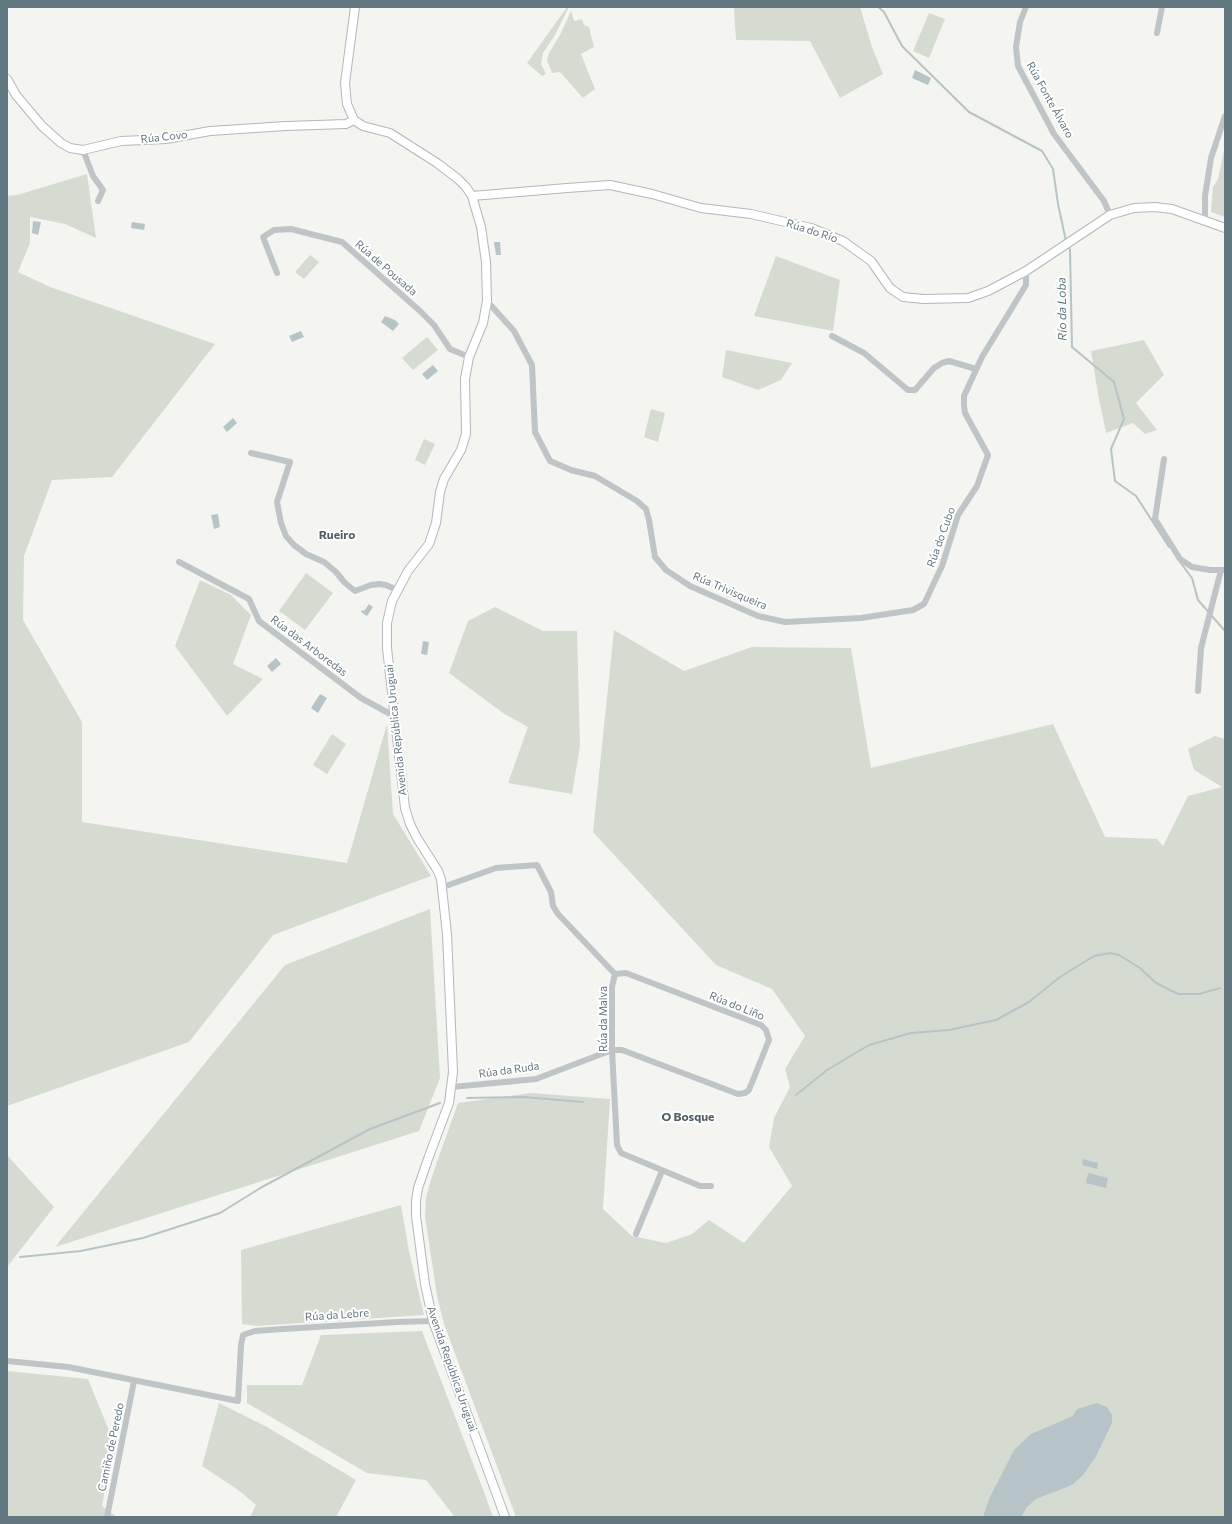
<!DOCTYPE html>
<meta charset="utf-8">
<style>
body{margin:0}
#map{position:relative;width:1232px;height:1524px;overflow:hidden;background:#f4f4f0;font-family:Commissioner,sans-serif}
canvas{display:block}
.frame{position:absolute;inset:0;border:8px solid #637781;pointer-events:none}
</style>
<div id="map">
<canvas width="1232" height="1524"></canvas>
<div class="frame"></div>
</div>
<script>
const context = document.querySelector('canvas').getContext('2d');
context.lineJoin = 'round';
function fill(path, color) {
  context.fillStyle = color;
  context.fill(path, 'evenodd');
}
function shape(rows) {
  const path = new Path2D();
  for (const r of rows) {
    path.moveTo(r[0], r[1]);
    for (let i = 2; i < r.length; i += 2) path.lineTo(r[i], r[i + 1]);
  }
  return path;
}
function stroke(path, color, width, dash) {
  context.strokeStyle = color;
  context.lineWidth = width;
  context.lineCap = dash ? 'butt' : 'round';
  context.setLineDash(dash || []);
  context.stroke(path);
}
function drawText(font, color, halo, rows, align = 'center') {
  context.font = font + ' Commissioner,sans-serif';
  context.lineWidth = 4;
  context.setLineDash([]);
  context.textBaseline = 'middle';
  context.strokeStyle = halo;
  context.fillStyle = color;
  for (const [text, x, y, turn = 0] of rows) {
    context.save();
    context.translate(x, y);
    context.rotate((+turn || 0) * Math.PI / 180);
    context.textAlign = isNaN(turn) ? turn : align;
    if (halo) context.strokeText(text, 0, 0);
    context.fillText(text, 0, 0);
    context.restore();
  }
}
fill(shape([
 [567,7,569,7,555,35,543,53,541,64,546,74,542,76,527,63],
 [734,7,860,7,872,47,883,74,840,98,810,41,736,40],
 [571,11,574,21,582,19,584,25,589,27,594,47,581,54,595,89,583,98,560,72,552,73,547,60,549,53,560,35],
 [929,13,945,19,929,58,913,51],
 [1225,146,1225,217,1211,212,1213,187,1218,179],
 [87,174,96,238,65,224,30,217,30,243,18,272,50,287,215,344,112,477,52,480,24,556,23,620,82,722,82,822,347,863,387,724,393,814,431,876,273,935,189,1042,7,1106,7,196,17,195],
 [310,255,319,262,304,279,295,272],
 [776,256,840,280,833,331,754,316],
 [427,337,438,350,413,370,402,358],
 [1144,340,1164,375,1136,403,1157,430,1145,434,1133,423,1106,433,1098,394,1091,351],
 [726,350,792,363,781,380,758,390,722,377],
 [651,409,665,413,658,442,644,437],
 [424,439,435,444,425,465,415,460],
 [306,573,333,593,305,630,279,611],
 [200,580,231,595,251,615,233,664,263,679,227,716,175,646],
 [495,607,543,631,577,631,580,746,572,794,508,783,528,727,503,713,449,673,468,621],
 [614,630,684,671,752,647,851,648,871,768,1053,724,1105,837,1157,839,1163,846,1188,796,1222,787,1194,770,1188,749,1215,736,1225,739,1225,1517,516,1517,444,1324,437,1296,425,1216,426,1198,431,1179,458,1103,531,1093,610,1099,603,1209,632,1236,666,1243,692,1234,709,1220,744,1243,792,1186,769,1147,774,1118,790,1087,785,1069,805,1036,772,989,716,965,593,832],
 [332,734,346,744,327,774,313,765],
 [430,909,440,1078,419,1131,55,1247,285,965],
 [7,1155,54,1207,7,1267],
 [401,1205,409,1251,424,1315,257,1326,242,1324,241,1250],
 [422,1331,484,1492,493,1517,455,1517,426,1480,367,1473,247,1403,247,1385,302,1385,321,1335],
 [7,1371,88,1379,114,1443,102,1506,117,1517,7,1517],
 [219,1403,267,1427,356,1480,336,1517,250,1517,256,1505,237,1489,202,1466]
]), '#d6dbd1');
fill(shape([
 [915,70,931,78,928,85,912,78],
 [33,221,41,222,38,235,32,233],
 [132,222,145,224,144,230,131,228],
 [494,242,500,242,501,255,496,255],
 [385,316,395,320,399,324,393,331,381,322],
 [301,331,304,337,292,342,289,336],
 [433,365,438,371,427,380,422,374],
 [233,418,237,423,227,432,223,427],
 [218,514,220,527,214,529,211,515],
 [369,604,373,607,367,616,361,612,362,610,364,611],
 [423,641,429,642,427,655,421,654],
 [276,658,281,664,272,672,267,666],
 [320,694,327,698,318,713,311,708],
 [1083,1159,1098,1163,1097,1169,1082,1165],
 [1088,1173,1108,1178,1106,1188,1086,1183],
 [1097,1403,1107,1407,1112,1415,1112,1423,1095,1458,1083,1475,1072,1485,1036,1499,1027,1507,1021,1517,984,1517,984,1514,989,1499,1014,1450,1031,1434,1073,1416,1077,1409]
]), '#b7c4c7');
stroke(shape([
 [878,7,884,12,902,46,969,112,1042,151,1053,169,1058,204,1066,241],
 [1068,245,1070,250,1072,347,1114,382,1124,419,1111,449,1115,481,1136,496,1169,547],
 [1180,562,1192,578,1198,600,1225,631],
 [796,1095,827,1070,869,1045,911,1033,949,1030,996,1020,1029,1002,1060,977,1094,956,1110,953,1119,955,1140,968,1156,983,1178,994,1199,994,1220,988],
 [467,1098,523,1097,583,1102],
 [20,1257,81,1251,143,1238,220,1213,262,1187,370,1129,440,1103]
]), '#b7c4c7', 2);
const secondary = shape([
 [355,7,345,83,347,104,354,120,363,126,390,133,437,163,458,179,466,187,472,196,481,227,486,262,487,301,483,323,469,357,465,379,466,434,461,450,444,479,440,492,436,523,429,544,408,571,392,601,387,623,387,648,405,808,410,824,417,838,438,871,441,879,447,934,453,1072,449,1103,428,1159,418,1188,416,1201,416,1216,425,1284,433,1321,505,1517],
 [7,79,16,95,42,126,61,143,70,148,83,150,121,141,166,139,210,131,286,126,346,124,354,120],
 [472,196,567,188,610,185,652,194,701,208,751,214,811,228,843,241,871,261,890,288,903,297,924,299,968,298,988,291,1026,271,1110,215,1134,208,1155,207,1172,209,1225,228]
]);
stroke(secondary, '#b1b8bb', 10);
stroke(shape([
 [1026,7,1020,22,1016,47,1018,66,1054,134,1104,201,1110,215],
 [1157,33,1162,7],
 [83,150,93,176,103,190,98,201],
 [1205,221,1205,196,1211,158,1225,116],
 [277,273,263,237,274,230,291,229,342,242,420,311,434,325,450,349,469,357],
 [487,301,514,331,532,365,535,432,550,461,571,470,595,476,637,501,646,509,649,520,655,557,666,570,690,586,758,616,785,622,861,618,913,610,924,604,942,566,958,515,977,486,988,455,965,413,964,405,964,396,982,357,1026,285,1026,271],
 [832,336,864,353,908,390,915,390,934,368,942,363,949,361,976,369],
 [251,453,290,462,277,502,281,523,286,536,294,545,306,554,324,562,336,572,345,583,355,591,371,585,379,584,386,585,397,590],
 [1164,459,1155,519,1180,559,1192,567,1210,570,1225,570],
 [179,562,249,599,259,621,361,698,394,716],
 [1198,691,1201,648,1221,570],
 [443,887,496,868,537,865,551,892,553,906,558,914,615,974,612,987,612,1050,617,1145,621,1153,700,1186,711,1186],
 [452,1087,536,1079,612,1050,622,1050,738,1094,745,1093,749,1090,769,1040,766,1030,761,1025,626,973,615,974],
 [636,1234,662,1171],
 [7,1361,68,1367,238,1401,241,1345,243,1335,255,1331,283,1329,397,1322,433,1321],
 [107,1517,134,1381]
]), '#bfc4c6', 6);
stroke(secondary, '#fff', 8);
drawText('11px', '#637781', '#fff', [
 ["Rúa Fonte Álvaro",1050,100,61],
 ["Rúa Covo",164,137,-6],
 ["Rúa do Río",812,231,18],
 ["Rúa de Pousada",386,268,41],
 ["Rúa do Cubo",941,537,-70],
 ["Rúa Trivisqueira",730,591,23],
 ["Rúa das Arboredas",309,646,37],
 ["Avenida República Uruguai",396,730,-96],
 ["Rúa do Liño",737,1006,22],
 ["Rúa da Malva",603,1019,-90],
 ["Rúa da Ruda",509,1070,-8],
 ["Rúa da Lebre",337,1315,-4],
 ["Avenida República Uruguai",452,1369,71],
 ["Camiño de Peredo",111,1447,-78]
]);
drawText('italic 12px', '#5f797f', '#fff', [
 ["Río da Loba",1062,309,-91]
]);
drawText('bold 12px', '#515f66', '#fff', [
 ["Rueiro",337,535],
 ["O Bosque",688,1117]
]);
</script>
